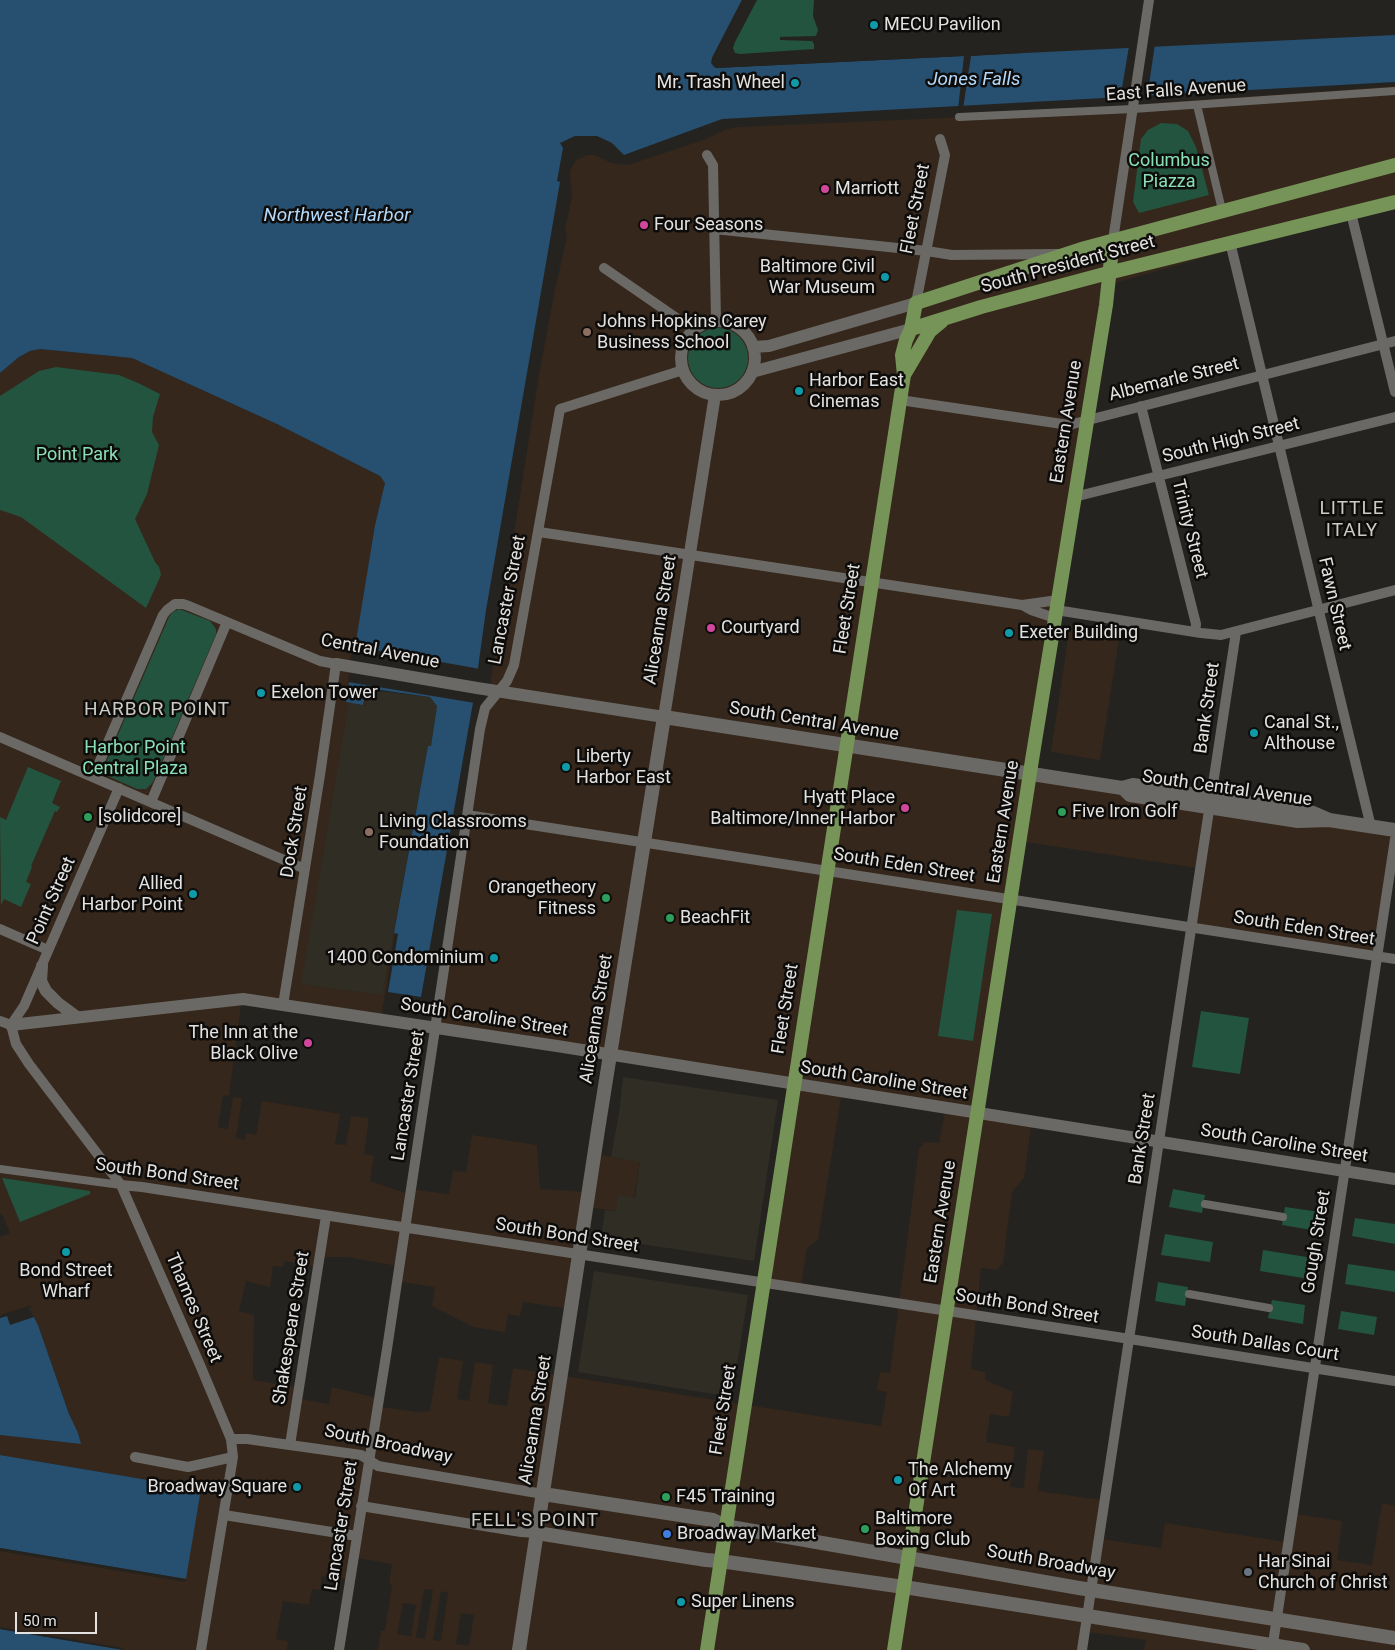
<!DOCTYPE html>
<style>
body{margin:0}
#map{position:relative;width:1395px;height:1650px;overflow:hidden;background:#24231f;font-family:Roboto,sans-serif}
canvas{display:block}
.scale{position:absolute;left:15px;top:1612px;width:82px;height:22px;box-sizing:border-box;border:2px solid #e3e2e0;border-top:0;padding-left:6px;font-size:15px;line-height:18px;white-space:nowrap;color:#e3e2e0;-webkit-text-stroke:4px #0d0c0b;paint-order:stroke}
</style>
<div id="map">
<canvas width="1395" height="1650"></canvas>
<div class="scale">50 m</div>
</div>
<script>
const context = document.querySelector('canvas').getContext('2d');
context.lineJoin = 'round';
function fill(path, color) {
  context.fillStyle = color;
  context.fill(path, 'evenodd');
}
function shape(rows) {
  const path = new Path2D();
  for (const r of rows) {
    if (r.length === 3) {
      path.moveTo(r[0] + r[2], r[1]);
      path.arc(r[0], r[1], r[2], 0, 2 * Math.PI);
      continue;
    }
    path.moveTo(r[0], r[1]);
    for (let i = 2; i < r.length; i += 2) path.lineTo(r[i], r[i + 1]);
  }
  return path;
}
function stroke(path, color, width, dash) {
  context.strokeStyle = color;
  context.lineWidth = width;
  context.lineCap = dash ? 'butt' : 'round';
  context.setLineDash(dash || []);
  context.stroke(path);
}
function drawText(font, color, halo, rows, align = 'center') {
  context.font = font + ' Roboto,sans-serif';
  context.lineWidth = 5;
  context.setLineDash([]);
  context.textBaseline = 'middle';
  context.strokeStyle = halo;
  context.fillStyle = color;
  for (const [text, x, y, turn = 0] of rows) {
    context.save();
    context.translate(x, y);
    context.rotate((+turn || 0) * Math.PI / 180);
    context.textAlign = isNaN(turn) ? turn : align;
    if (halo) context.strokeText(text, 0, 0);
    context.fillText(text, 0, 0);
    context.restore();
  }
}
fill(shape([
 [1395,86,1395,203,1108,285,1030,775,1394,831,1376,957,1195,930,1204,869,1019,841,976,1111,1032,1121,1024,1178,1012,1192,1003,1263,997,1270,981,1268,971,1369,985,1372,985,1380,1013,1392,1009,1417,990,1414,986,1442,1015,1447,1010,1487,1024,1488,1028,1449,1044,1451,1038,1491,1108,1501,1102,1539,1161,1548,1165,1523,1285,1542,1290,1513,1342,1521,1337,1560,1372,1565,1382,1503,1395,1506,1395,1650,1144,1650,1146,1640,1088,1632,1085,1650,378,1650,381,1631,385,1631,392,1585,389,1584,392,1564,352,1557,348,1579,322,1576,320,1590,312,1589,309,1605,283,1601,276,1639,288,1641,287,1650,123,1650,0,1629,0,1548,201,1489,0,1455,0,1435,80,1444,38,1325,29,1308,0,1318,0,1237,10,1233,2,1214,0,1214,0,373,19,357,30,351,40,349,132,358,279,425,380,476,386,483,375,525,349,687,432,702,381,1019,242,998,229,1096,223,1095,218,1127,228,1129,233,1097,242,1098,236,1138,245,1140,246,1133,256,1135,262,1101,340,1114,335,1144,346,1145,351,1116,369,1118,364,1154,374,1156,370,1181,408,1194,409,1189,449,1194,453,1171,466,1172,472,1135,537,1145,540,1189,588,1192,594,1154,640,1161,634,1198,616,1211,586,1207,570,1309,523,1302,520,1316,508,1314,505,1332,473,1327,432,1306,435,1287,395,1281,397,1266,348,1257,318,1257,317,1267,284,1261,283,1267,273,1266,270,1287,246,1281,239,1311,254,1315,253,1380,298,1387,297,1398,306,1400,329,1404,332,1387,377,1398,376,1406,416,1412,430,1411,439,1357,463,1361,457,1399,469,1401,475,1362,493,1365,488,1403,507,1406,513,1368,881,1426,887,1392,877,1390,880,1372,890,1373,919,1149,925,1142,939,1143,946,1107,842,1091,818,1240,807,1248,801,1287,762,1281,793,1084,436,1028,539,375,555,289,567,237,565,230,572,196,570,174,571,169,576,160,588,155,595,155,611,163,628,165,703,140,727,129,738,127,943,118],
 [424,1589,433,1590,425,1639,416,1637],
 [441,1591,448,1593,441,1641,433,1640],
 [403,1603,416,1605,411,1636,397,1634],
 [461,1613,474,1615,469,1646,456,1644],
 [1070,625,1120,633,1100,760,1051,752]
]), '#35271b');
fill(shape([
 [377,691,430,697,437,706,431,746,428,746,382,995,301,984,349,702,366,706,369,692,376,694],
 [623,1077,778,1100,754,1261,601,1238,605,1210,616,1211,618,1195,635,1198,640,1162,611,1157,619,1113],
 [594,1271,748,1295,732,1397,578,1372]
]), '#302d24');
fill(shape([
 [757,0,814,0,813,16,818,30,816,36,780,37,780,40,812,41,814,44,814,49,740,54,735,53,733,48,735,42],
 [1161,123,1177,124,1188,131,1196,147,1209,195,1139,213,1133,202,1141,139,1148,130],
 [718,358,30],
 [56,367,119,375,138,383,160,394,153,417,152,432,159,445,147,494,135,519,155,562,159,567,161,575,146,608,21,517,0,510,0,396,39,371],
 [179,609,210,621,216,629,216,634,153,782,146,789,137,789,110,777,105,772,104,767,169,617,172,613],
 [28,767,61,781,52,803,60,807,57,812,55,811,31,866,32,867,26,882,31,884,21,907,4,899,1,905,0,817,6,820],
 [957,910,992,914,973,1041,938,1036],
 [1201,1011,1249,1018,1240,1074,1192,1067],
 [2,1178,90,1191,90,1194,20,1222],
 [1173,1189,1205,1195,1202,1213,1169,1207],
 [1285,1207,1320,1212,1317,1231,1282,1225],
 [1355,1218,1395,1224,1395,1244,1352,1236],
 [1165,1234,1213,1242,1210,1262,1161,1255],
 [1263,1250,1313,1258,1309,1279,1260,1271],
 [1348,1264,1395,1271,1395,1292,1345,1284],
 [1158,1282,1188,1287,1185,1306,1155,1301],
 [1272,1300,1305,1305,1303,1324,1268,1318],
 [1341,1311,1377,1317,1374,1335,1338,1329]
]), '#23543f');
fill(shape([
 [0,0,742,0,712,58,711,63,716,68,1395,35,1395,82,722,119,624,155,612,143,597,136,575,136,560,143,563,148,557,181,560,182,486,610,474,697,421,997,388,992,398,934,394,933,428,746,431,746,437,706,430,697,366,688,363,705,346,702,375,525,385,483,380,476,279,425,132,358,40,349,30,351,19,357,0,373],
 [29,1308,38,1325,69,1414,78,1433,81,1444,0,1435,0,1318],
 [0,1455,201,1489,186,1579,0,1548],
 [0,1629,123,1650,0,1650]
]), '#264f70');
fill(shape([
 [742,0,745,0,714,59,714,63,717,65,1022,51,1021,53,971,56,963,109,958,109,964,56,716,68,713,66,712,58],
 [1155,44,1147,98,1120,100,1129,46],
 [352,646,480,669,475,703,348,682],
 [29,1306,32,1307,29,1308,34,1317,10,1325,7,1316,0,1318,0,1315],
 [0,1548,186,1579,186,1582,0,1551],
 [0,1627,123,1648,125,1650,0,1629]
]), '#24231f');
stroke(shape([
 [1197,105,1222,210],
 [959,117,1133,109,1395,91],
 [0,1169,121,1185],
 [1205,1204,1283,1217],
 [1189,1294,1269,1308]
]), '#6b6965', 8);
stroke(shape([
 [707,155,713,165,716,321],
 [1351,213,1395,392],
 [714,229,927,251,952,255,1058,254],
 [1113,240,1149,0],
 [1230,242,1371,827],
 [604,268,694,330],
 [916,303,945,155,940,139],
 [900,400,1069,425,1395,341],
 [1141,406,1196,624,1195,632],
 [1074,497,1395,417],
 [539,532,1022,605,1031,610,1055,618],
 [1022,605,1058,600],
 [1056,610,1201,633,1221,635,1395,590],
 [0,737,305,869],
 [93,777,163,615,167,610,175,604,183,604,189,606,320,661,336,664,320,775,283,1005],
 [151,802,227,622],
 [467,815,1395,959],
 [0,929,48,950],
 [0,1021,11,1025],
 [11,1025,16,1044,29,1064,121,1185,200,1365,231,1439,233,1457,201,1650],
 [11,1025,24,1006,119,788],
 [121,1185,142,1187,1130,1339,1395,1381],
 [231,1439,247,1439,361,1455,378,1466,543,1494],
 [290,1445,326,1216],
 [135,1457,188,1467,233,1457],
 [361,1506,521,1532,537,1533],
 [224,1515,357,1536],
 [339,1650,387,1349,480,729,485,708,507,681,514,665,560,409,683,370],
 [1082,1650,1236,632],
 [1272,1650,1395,839]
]), '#6b6965', 10);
stroke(shape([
 [718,358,37],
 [753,347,769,346,916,303],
 [752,372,911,329],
 [336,664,477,688,664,717,715,395],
 [42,966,41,981,46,991,58,1003,77,1017],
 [11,1025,243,999,557,1046,1395,1179]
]), '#6b6965', 12);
stroke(shape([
 [1123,788,1130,795,1163,800,1298,821,1329,820,1395,830],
 [543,1494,713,1520,725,1526,1079,1588,1395,1638],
 [537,1533,706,1560,720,1561,904,1587,1303,1650],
 [519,1650,598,1130,664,717,1122,788,1133,785,1313,813,1329,820]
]), '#6b6965', 14);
stroke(shape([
 [911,329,981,307,1108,273,1395,202],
 [904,375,930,331,942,321],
 [707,1650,904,375,902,355,906,340,911,329,916,303,1085,248,1395,165],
 [894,1650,1032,760,1106,305,1113,240]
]), '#769358', 14);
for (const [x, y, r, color] of [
 [874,25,5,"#0f9aa8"],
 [795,83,5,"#0f9aa8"],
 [825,189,5,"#d1479c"],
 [644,225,5,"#d1479c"],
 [885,277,5,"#0f9aa8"],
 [587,332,5,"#8d6e63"],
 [799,391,5,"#0f9aa8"],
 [711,628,5,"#d1479c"],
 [1009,633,5,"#0f9aa8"],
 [261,693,5,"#0f9aa8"],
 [1254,733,5,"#0f9aa8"],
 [566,767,5,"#0f9aa8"],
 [905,808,5,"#d1479c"],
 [1062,812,5,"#2e9e5b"],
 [88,817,5,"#2e9e5b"],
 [369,832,5,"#8d6e63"],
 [193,894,5,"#0f9aa8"],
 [606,898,5,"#2e9e5b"],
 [670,918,5,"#2e9e5b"],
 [494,958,5,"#0f9aa8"],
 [308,1043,5,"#d1479c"],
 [66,1252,5,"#0f9aa8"],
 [898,1480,5,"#0f9aa8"],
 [297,1487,5,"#0f9aa8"],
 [666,1497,5,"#2e9e5b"],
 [865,1529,5,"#2e9e5b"],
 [667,1534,5,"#3f7fe0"],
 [1248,1572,5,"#6b7280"],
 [681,1602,5,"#0f9aa8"]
]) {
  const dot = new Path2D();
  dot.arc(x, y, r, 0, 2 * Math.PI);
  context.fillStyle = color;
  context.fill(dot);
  stroke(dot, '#0d0c0b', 2);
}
drawText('18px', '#e3e2e0', '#0d0c0b', [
 ["MECU Pavilion",884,25],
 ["Mr. Trash Wheel",785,83,"right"],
 ["Marriott",835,189],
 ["Four Seasons",654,225],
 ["Baltimore Civil",875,267,"right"],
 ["War Museum",875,288,"right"],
 ["Johns Hopkins Carey",597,322],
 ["Business School",597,343],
 ["Harbor East",809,381],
 ["Cinemas",809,402],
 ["Courtyard",721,628],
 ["Exeter Building",1019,633],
 ["Exelon Tower",271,693],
 ["Canal St.,",1264,723],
 ["Althouse",1264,744],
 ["Liberty",576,757],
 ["Harbor East",576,778],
 ["Hyatt Place",895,798,"right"],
 ["Baltimore/Inner Harbor",895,819,"right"],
 ["Five Iron Golf",1072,812],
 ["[solidcore]",98,817],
 ["Living Classrooms",379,822],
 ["Foundation",379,843],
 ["Allied",183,884,"right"],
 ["Harbor Point",183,905,"right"],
 ["Orangetheory",596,888,"right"],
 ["Fitness",596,909,"right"],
 ["BeachFit",680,918],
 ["1400 Condominium",484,958,"right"],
 ["The Inn at the",298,1033,"right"],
 ["Black Olive",298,1054,"right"],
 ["Bond Street",66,1271,"center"],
 ["Wharf",66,1292,"center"],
 ["The Alchemy",908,1470],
 ["Of Art",908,1491],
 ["Broadway Square",287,1487,"right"],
 ["F45 Training",676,1497],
 ["Baltimore",875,1519],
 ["Boxing Club",875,1540],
 ["Broadway Market",677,1534],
 ["Har Sinai",1258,1562],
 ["Church of Christ",1258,1583],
 ["Super Linens",691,1602]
], 'left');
drawText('18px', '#e3e2e0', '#0d0c0b', [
 ["East Falls Avenue",1176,91,-4],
 ["Fleet Street",916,209,-79],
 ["South President Street",1068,265,-15],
 ["Albemarle Street",1174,380,-14],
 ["Eastern Avenue",1067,422,-81],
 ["South High Street",1231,441,-14],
 ["Trinity Street",1189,529,76],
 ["Lancaster Street",508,600,-79],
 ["Fawn Street",1334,604,77],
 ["Fleet Street",848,609,-81],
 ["Aliceanna Street",661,620,-81],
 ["Central Avenue",380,652,11],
 ["Bank Street",1208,708,-82],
 ["South Central Avenue",814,722,9],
 ["South Central Avenue",1227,789,8],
 ["Eastern Avenue",1004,822,-81],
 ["Dock Street",295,832,-81],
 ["South Eden Street",904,866,9],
 ["Point Street",52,901,-66],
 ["South Eden Street",1304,929,9],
 ["Fleet Street",786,1009,-81],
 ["South Caroline Street",484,1018,9],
 ["Aliceanna Street",597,1019,-81],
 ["South Caroline Street",884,1081,9],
 ["Lancaster Street",409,1096,-81],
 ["Bank Street",1143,1139,-81],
 ["South Caroline Street",1284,1144,9],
 ["South Bond Street",167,1175,8],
 ["Eastern Avenue",941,1222,-81],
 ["South Bond Street",567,1236,9],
 ["Gough Street",1317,1242,-81],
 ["South Bond Street",1027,1307,9],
 ["Thames Street",193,1308,67],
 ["Shakespeare Street",292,1328,-81],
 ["South Dallas Court",1265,1344,9],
 ["Fleet Street",724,1410,-81],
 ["Aliceanna Street",536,1420,-81],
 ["South Broadway",388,1445,12],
 ["Lancaster Street",342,1526,-81],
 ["South Broadway",1051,1563,10]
]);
drawText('18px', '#89e0b7', '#0d0c0b', [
 ["Columbus",1169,161],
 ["Piazza",1169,182],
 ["Point Park",77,455],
 ["Harbor Point",135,748],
 ["Central Plaza",135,769]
]);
drawText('italic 19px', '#b3d9fa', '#0d0c0b', [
 ["Jones Falls",974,80],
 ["Northwest Harbor",337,216]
]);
context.letterSpacing = '1px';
drawText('19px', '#cbcac5', '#0d0c0b', [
 ["LITTLE",1352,509],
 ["ITALY",1352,531],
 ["HARBOR POINT",157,710],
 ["FELL'S POINT",535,1521]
]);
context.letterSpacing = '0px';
</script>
